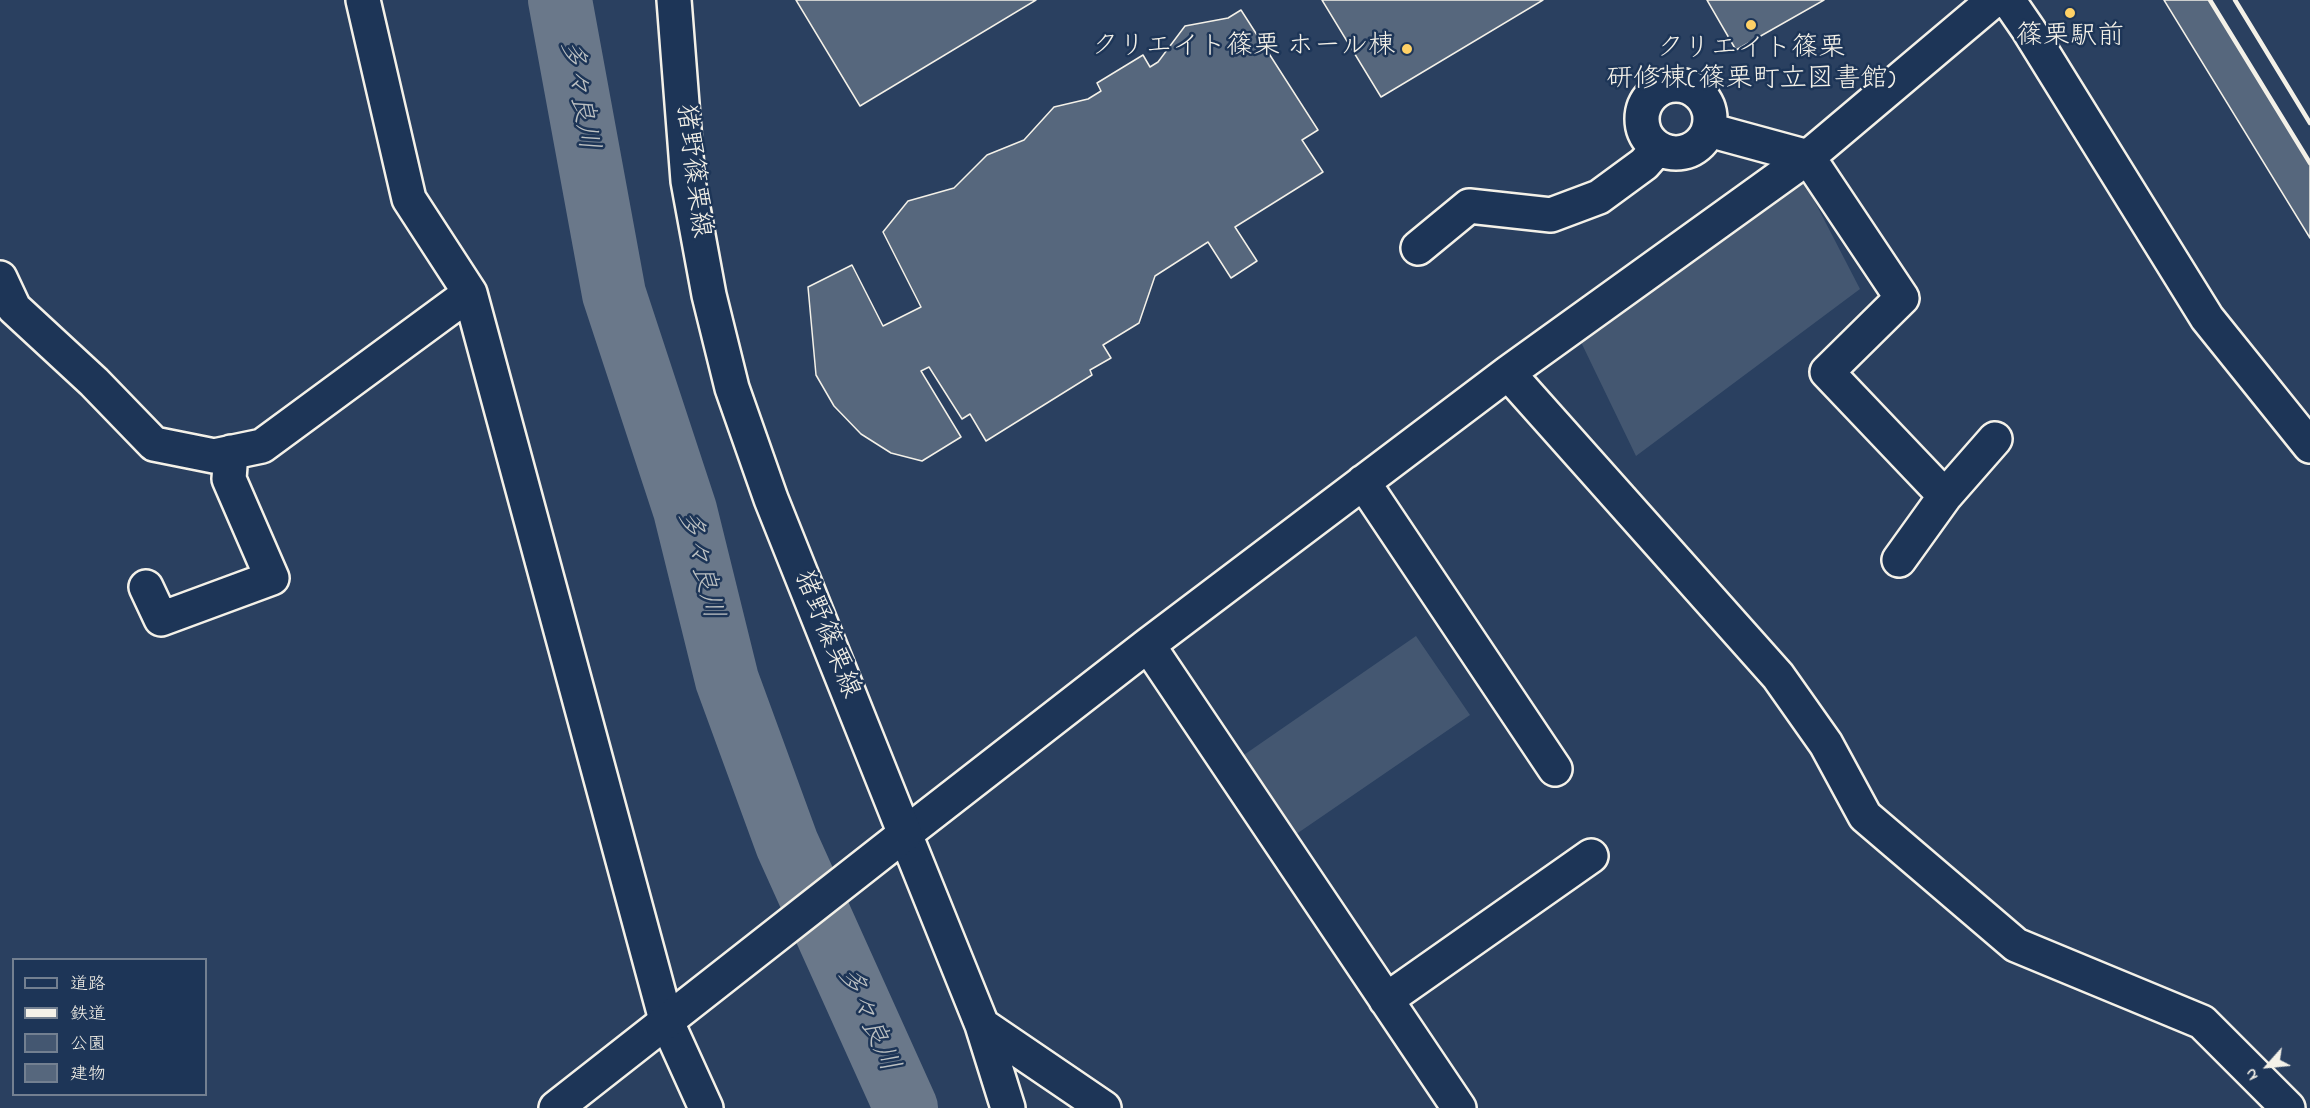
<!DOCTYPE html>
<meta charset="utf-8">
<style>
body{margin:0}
#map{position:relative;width:2310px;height:1108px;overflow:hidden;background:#2a4060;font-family:"Indie Flower","Klee One",sans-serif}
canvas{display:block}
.legend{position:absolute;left:12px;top:958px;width:195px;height:138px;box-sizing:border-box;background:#1d3557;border:2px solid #738091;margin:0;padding:8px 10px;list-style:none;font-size:18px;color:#f4f1e8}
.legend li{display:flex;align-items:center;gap:12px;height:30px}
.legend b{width:30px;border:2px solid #738091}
.north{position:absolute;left:2238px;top:1036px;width:60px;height:60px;-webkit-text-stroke:4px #1d3557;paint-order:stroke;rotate:243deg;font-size:16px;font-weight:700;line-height:24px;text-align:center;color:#f4f1e8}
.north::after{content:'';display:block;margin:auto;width:21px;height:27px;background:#f4f1e8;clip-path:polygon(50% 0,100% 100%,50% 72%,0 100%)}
</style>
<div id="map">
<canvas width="2310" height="1108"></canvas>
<ul class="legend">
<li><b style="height:8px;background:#1d3557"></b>道路</li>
<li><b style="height:8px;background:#f4f1e8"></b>鉄道</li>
<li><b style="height:16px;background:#445771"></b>公園</li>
<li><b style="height:16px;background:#56677d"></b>建物</li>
</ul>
<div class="north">N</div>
</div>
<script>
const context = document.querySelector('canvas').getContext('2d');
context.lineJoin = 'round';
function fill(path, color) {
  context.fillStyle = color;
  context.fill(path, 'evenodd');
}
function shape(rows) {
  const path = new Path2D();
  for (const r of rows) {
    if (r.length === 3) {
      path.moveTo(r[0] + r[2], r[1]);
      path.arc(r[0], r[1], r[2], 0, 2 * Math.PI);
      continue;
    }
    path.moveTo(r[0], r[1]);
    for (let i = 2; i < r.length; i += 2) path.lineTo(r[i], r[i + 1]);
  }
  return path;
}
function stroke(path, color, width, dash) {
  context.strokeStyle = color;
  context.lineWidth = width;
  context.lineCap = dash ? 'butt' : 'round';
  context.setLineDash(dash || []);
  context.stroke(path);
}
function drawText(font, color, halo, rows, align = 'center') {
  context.font = font + ' "Indie Flower","Klee One",sans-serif';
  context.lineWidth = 5;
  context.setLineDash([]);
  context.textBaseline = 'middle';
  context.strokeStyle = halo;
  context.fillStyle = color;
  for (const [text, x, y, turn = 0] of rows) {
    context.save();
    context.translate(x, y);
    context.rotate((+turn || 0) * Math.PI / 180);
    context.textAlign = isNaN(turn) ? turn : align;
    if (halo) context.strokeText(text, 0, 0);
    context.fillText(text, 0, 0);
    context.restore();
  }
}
fill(shape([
 [1801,175,1860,289,1636,456,1580,340],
 [1416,636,1470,715,1292,837,1238,759]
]), '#445771');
stroke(shape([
 [560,0,614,294,685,510,727,680,787,844,906,1108]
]), '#6a788a', 64);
const building = shape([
 [796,0,1036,0,860,106,796,0],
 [1322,0,1543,0,1381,97,1322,0],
 [1707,0,1824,0,1736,50,1707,0],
 [2164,0,2210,0,2310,163,2310,238,2164,0],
 [1241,10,1318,130,1302,140,1323,172,1235,227,1257,261,1231,278,1208,242,1155,276,1139,323,1103,345,1111,358,1090,370,1092,375,986,441,970,414,962,419,929,367,921,371,961,437,922,461,891,453,861,434,834,406,816,375,808,287,852,265,883,326,921,307,883,232,908,201,954,188,987,155,1024,140,1054,107,1088,99,1101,91,1097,83,1143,55,1150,67,1158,62,1185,26,1228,18,1241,10]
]);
fill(building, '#56677d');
stroke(building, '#f4f1e8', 1.5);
const minor = shape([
 [363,0,409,199,470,293,666,1020,706,1108],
 [2008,0,2028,29,2207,318,2310,446],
 [1676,119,34],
 [1709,130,1808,157,1902,298,1827,372,1945,496,1899,560],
 [1418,248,1469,206,1551,215,1599,197,1644,164,1658,148],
 [0,278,14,308,94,382,154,444,214,456,262,446,470,293],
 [1508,373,1778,676,1826,744,1865,816,2016,945,2202,1022,2288,1108],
 [1363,482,1555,769],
 [1945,496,1995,439],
 [146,587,161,619,272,578,229,479,231,452],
 [1148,645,1459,1108],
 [1386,1000,1591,856],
 [982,1025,1104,1108],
 [1008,1108,982,1025,905,834,1148,645,1508,373,1808,157,1994,0]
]);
const major = shape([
 [556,1108,905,834,771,499,732,388,709,295,688,181,674,0]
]);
stroke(minor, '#f4f1e8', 38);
stroke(major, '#f4f1e8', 38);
stroke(minor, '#1d3557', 33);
stroke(major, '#1d3557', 33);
stroke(shape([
 [2210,0,2310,163],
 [2235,0,2310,123]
]), '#f4f1e8', 4.5);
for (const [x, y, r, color] of [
 [2070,13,6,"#ffd166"],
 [1751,25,6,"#ffd166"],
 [1407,49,6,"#ffd166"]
]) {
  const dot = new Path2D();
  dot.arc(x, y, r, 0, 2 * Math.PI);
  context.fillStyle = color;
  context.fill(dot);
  stroke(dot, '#1d3557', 2);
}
drawText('27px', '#f4f1e8', '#1d3557', [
 ["篠栗駅前",2070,39],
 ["クリエイト篠栗 ホール棟",1395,49,"right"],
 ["クリエイト篠栗",1751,51],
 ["研修棟(篠栗町立図書館)",1751,82]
]);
drawText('27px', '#f4f1e8', '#1d3557', [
 ["猪野篠栗線",691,171,83],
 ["猪野篠栗線",825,635,68]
]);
drawText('italic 28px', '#bdc1c2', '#1d3557', [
 ["多々良川",577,95,80],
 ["多々良川",698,565,76],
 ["多々良川",866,1020,66]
]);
</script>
